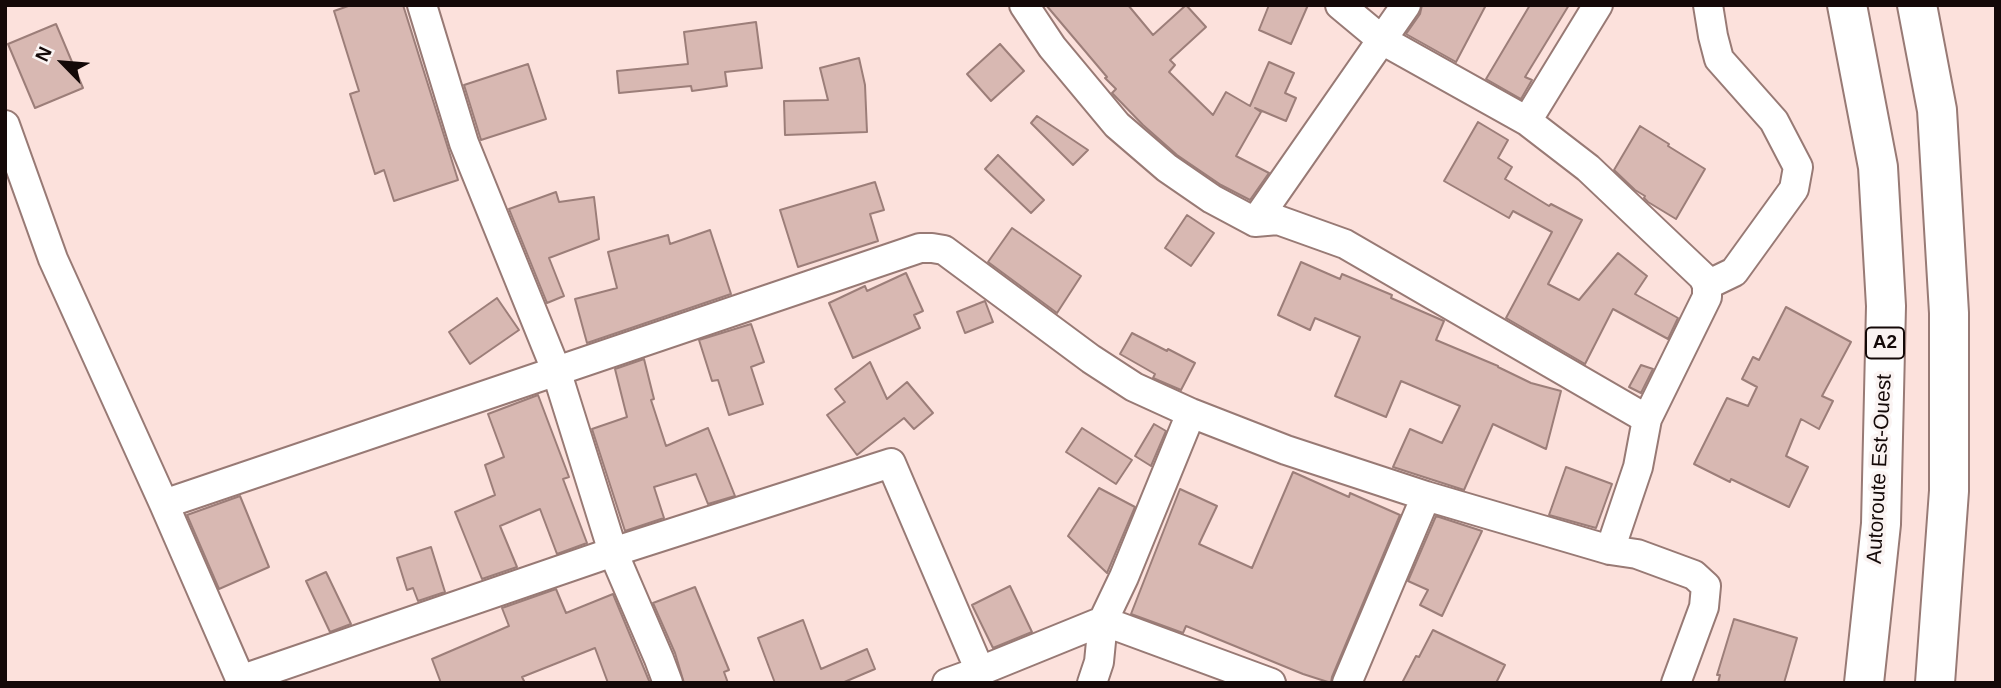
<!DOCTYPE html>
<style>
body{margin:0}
#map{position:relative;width:2001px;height:688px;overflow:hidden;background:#fce1dc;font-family:Helvetica,sans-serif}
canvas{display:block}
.frame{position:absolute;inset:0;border:7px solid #140908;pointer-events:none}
.north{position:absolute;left:28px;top:28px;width:70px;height:70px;-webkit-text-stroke:5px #faf3f2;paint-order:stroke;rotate:295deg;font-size:19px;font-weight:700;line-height:28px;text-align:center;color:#140908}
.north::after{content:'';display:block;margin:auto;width:24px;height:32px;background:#140908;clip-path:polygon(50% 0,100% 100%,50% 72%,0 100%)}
</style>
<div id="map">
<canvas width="2001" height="688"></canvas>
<div class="frame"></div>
<div class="north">N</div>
</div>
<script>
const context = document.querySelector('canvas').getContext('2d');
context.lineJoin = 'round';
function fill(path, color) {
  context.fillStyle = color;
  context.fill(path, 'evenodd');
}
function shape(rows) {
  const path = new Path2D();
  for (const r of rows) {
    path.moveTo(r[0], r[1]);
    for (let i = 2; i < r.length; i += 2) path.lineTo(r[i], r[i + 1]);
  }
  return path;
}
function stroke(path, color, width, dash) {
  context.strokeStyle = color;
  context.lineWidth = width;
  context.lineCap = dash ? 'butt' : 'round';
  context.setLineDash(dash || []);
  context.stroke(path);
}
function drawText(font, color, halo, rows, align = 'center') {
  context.font = font + ' Helvetica,sans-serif';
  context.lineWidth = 7;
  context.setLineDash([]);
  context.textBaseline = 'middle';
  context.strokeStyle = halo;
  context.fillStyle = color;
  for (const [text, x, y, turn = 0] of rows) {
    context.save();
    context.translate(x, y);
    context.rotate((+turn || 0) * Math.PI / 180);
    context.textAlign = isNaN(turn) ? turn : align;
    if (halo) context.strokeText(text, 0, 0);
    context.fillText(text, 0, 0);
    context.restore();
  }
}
const building = shape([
 [351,5,403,5,458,180,394,201,384,170,375,174,350,94,359,91,334,11,351,5],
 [1046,5,1128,5,1153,35,1186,5,1206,27,1170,60,1175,65,1169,72,1213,115,1226,92,1250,106,1269,62,1294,73,1285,93,1296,98,1286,121,1255,108,1261,112,1236,156,1269,173,1250,200,1221,185,1177,155,1143,125,1112,93,1116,89,1105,78,1107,77,1046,5],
 [1269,5,1308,5,1291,44,1259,30,1269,5],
 [1422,5,1486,5,1456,62,1406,34,1420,14,1422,5],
 [1530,5,1569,5,1525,77,1532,80,1521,99,1486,79,1530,5],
 [756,22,762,68,725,72,727,86,692,91,691,86,619,93,617,71,688,64,684,32,756,22],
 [56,24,83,88,35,108,8,44,56,24],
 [1000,44,1024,71,991,101,967,74,1000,44],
 [859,58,865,85,867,132,785,135,784,101,828,100,820,68,859,58],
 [528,64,546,119,481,140,464,85,528,64],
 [1037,116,1088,150,1073,165,1031,123,1037,116],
 [1478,122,1508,140,1498,158,1512,167,1505,179,1549,206,1551,204,1582,220,1548,284,1579,300,1618,253,1647,276,1635,294,1678,318,1668,339,1613,309,1585,364,1506,318,1552,232,1513,211,1509,218,1444,181,1478,122],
 [1640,126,1669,144,1668,146,1705,169,1676,219,1648,202,1644,198,1645,196,1635,190,1614,170,1640,126],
 [998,155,1044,200,1031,213,985,169,998,155],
 [875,182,884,210,870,214,878,241,798,267,780,210,875,182],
 [556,192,559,202,594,197,599,239,549,258,564,296,547,303,509,209,556,192],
 [1187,215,1214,233,1191,266,1165,248,1187,215],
 [1012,228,1081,276,1057,313,988,262,1012,228],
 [710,230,731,294,587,343,575,299,617,288,608,252,668,235,670,244,710,230],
 [1301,262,1340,279,1342,274,1392,295,1391,298,1444,321,1436,340,1498,366,1498,367,1531,383,1561,391,1546,449,1493,424,1464,490,1393,467,1410,429,1442,443,1460,406,1401,381,1386,417,1335,396,1360,337,1315,318,1310,330,1278,315,1301,262],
 [906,273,923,311,914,315,920,328,853,358,829,303,865,286,867,291,906,273],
 [497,298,519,330,470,364,449,332,497,298],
 [985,301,993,322,965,333,957,312,985,301],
 [1786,307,1851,342,1822,396,1833,401,1819,429,1801,419,1786,456,1808,467,1789,507,1731,479,1730,482,1694,464,1727,398,1748,406,1757,387,1742,379,1753,357,1759,360,1786,307],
 [751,324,764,362,751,367,763,404,729,415,718,380,712,381,699,340,751,324],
 [1132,333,1167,351,1168,349,1195,363,1181,390,1153,378,1155,374,1120,354,1132,333],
 [644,359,654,399,651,400,666,446,708,428,735,496,708,504,696,474,654,487,664,518,625,531,592,429,627,417,615,369,644,359],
 [870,362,887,399,907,382,933,413,914,429,904,418,857,455,827,415,845,402,835,389,870,362],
 [1641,365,1653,369,1641,393,1629,387,1641,365],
 [538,395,569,477,563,479,587,543,557,554,540,509,500,526,517,567,482,579,455,512,495,495,485,465,504,457,488,414,538,395],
 [1154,424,1166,431,1151,466,1135,456,1154,424],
 [1082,428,1132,460,1116,484,1066,452,1082,428],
 [1566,467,1612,484,1596,528,1549,515,1566,467],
 [1293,472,1349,497,1350,493,1400,515,1332,677,1331,683,1303,674,1186,626,1183,633,1131,614,1180,489,1217,506,1199,544,1252,568,1293,472],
 [1099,488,1135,507,1107,573,1068,536,1099,488],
 [240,496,269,567,219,589,187,515,240,496],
 [1436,516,1482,531,1442,616,1420,605,1428,590,1408,581,1436,516],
 [431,547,445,592,418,601,413,588,407,590,397,558,431,547],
 [326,572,351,624,330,632,306,581,326,572],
 [1010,586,1032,632,993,648,972,605,1010,586],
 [695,587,729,670,724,672,728,683,684,683,675,653,653,603,695,587],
 [556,589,566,613,613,594,650,683,608,683,595,648,522,677,525,683,441,683,432,659,509,626,502,608,556,589],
 [1734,619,1797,638,1784,683,1718,683,1720,675,1717,675,1734,619],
 [803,620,821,669,867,649,875,669,842,683,775,683,758,638,803,620],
 [1433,630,1505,665,1496,683,1402,683,1416,656,1419,657,1433,630]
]);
fill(building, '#d8b8b2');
stroke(building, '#9c7e79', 2);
const minor = shape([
 [422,5,464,143,556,370,613,552,659,659,668,683],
 [1024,5,1052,47,1117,125,1167,168,1212,199,1255,222,1278,220,1345,244,1647,419],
 [1340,5,1382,40,1527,121,1588,168,1703,277,1707,285,1707,297,1647,419,1638,467,1610,550],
 [1527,121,1598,5],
 [5,125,53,259,164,504,242,683],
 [1255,222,1406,5],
 [1707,285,1734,272,1794,189,1798,167,1774,121,1719,59,1713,36,1708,5],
 [164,504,920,248,932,248,944,250,1091,359,1134,387,1191,413,1286,450,1426,496,1610,550,1637,554,1694,575,1706,586,1704,607,1676,683],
 [240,680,613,552,891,463,980,671],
 [947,683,980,671,1103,621,1124,577,1191,413],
 [1092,683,1099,662,1103,621,1271,683],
 [1347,683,1426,496]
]);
const motorway = shape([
 [1847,5,1878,167,1886,306,1881,524,1864,683],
 [1917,5,1937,110,1949,313,1949,491,1935,683]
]);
stroke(minor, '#987a75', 32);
stroke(motorway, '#987a75', 42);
stroke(minor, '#fff', 28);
stroke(motorway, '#fff', 38);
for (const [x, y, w] of [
 [1885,343,38]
]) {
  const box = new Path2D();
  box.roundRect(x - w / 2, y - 15.5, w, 31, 5);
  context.fillStyle = '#faf3f2';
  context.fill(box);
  stroke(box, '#140908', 2);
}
drawText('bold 19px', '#140908', null, [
 ["A2",1885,343]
]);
drawText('21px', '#140908', '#faf3f2', [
 ["Autoroute Est-Ouest",1880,469,-87]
]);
</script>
